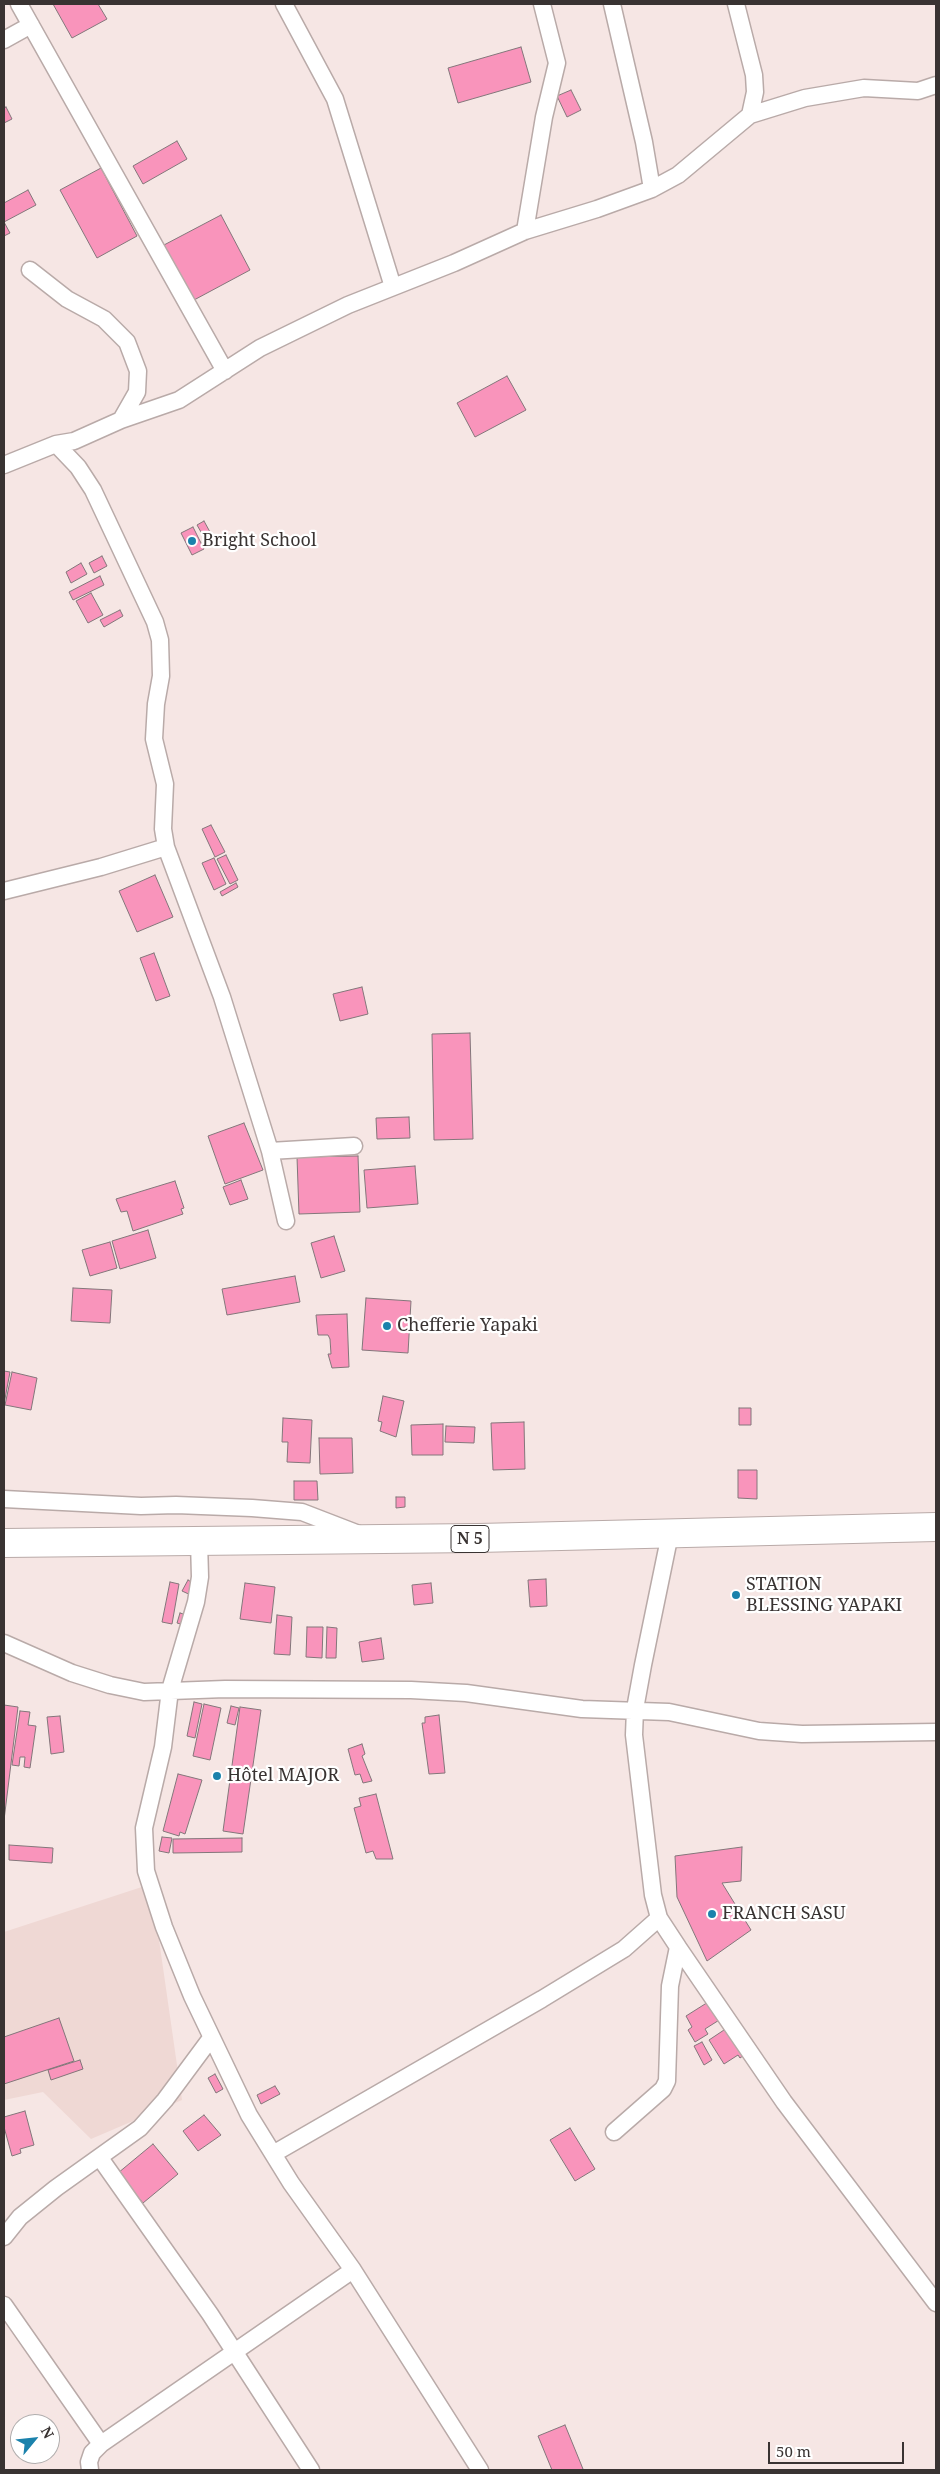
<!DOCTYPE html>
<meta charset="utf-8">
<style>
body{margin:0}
#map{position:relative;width:940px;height:2474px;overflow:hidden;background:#f6e6e4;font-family:"Noto Serif",serif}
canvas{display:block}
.frame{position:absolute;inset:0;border:5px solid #393332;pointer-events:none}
.north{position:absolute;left:10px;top:2414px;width:50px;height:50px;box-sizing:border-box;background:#fff;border:1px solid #b0adad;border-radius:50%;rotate:62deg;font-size:14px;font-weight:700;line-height:20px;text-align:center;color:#393332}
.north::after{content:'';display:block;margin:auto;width:18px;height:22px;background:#1b82ac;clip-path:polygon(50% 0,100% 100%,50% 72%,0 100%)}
.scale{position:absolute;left:768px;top:2442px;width:136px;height:22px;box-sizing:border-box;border:2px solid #393332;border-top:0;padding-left:6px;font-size:15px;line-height:18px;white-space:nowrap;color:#393332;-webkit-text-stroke:4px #fff;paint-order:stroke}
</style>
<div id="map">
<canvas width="940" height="2474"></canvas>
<div class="frame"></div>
<div class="north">N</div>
<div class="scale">50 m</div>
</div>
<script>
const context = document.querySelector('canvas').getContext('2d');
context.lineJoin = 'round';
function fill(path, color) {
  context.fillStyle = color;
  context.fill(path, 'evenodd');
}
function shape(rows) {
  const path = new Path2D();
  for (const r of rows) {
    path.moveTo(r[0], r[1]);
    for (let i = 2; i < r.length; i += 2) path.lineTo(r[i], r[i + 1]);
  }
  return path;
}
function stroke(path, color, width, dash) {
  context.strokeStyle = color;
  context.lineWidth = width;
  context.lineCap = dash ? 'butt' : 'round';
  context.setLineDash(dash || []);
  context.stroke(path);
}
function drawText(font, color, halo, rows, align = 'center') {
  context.font = font + ' "Noto Serif",serif';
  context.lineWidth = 4.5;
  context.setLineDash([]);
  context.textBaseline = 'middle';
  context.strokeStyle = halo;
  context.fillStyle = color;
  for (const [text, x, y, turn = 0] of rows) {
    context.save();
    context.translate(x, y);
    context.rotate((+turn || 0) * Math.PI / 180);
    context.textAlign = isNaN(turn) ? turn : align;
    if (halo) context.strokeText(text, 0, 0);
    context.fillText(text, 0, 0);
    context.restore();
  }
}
fill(shape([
 [151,1884,182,2100,91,2139,43,2092,4,2100,4,1932]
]), '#efd8d4');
const building = shape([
 [53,4,98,4,107,19,72,38,53,4],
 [521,47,531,82,458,103,448,68,521,47],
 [571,90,581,110,567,117,557,96,571,90],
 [6,107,12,119,4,123,4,108,6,107],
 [177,141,187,159,143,184,133,166,177,141],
 [101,168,137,236,97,258,60,190,101,168],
 [28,190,36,205,4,222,10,233,4,236,4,203,28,190],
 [221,215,250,270,194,300,164,245,221,215],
 [507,376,526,410,475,437,457,403,507,376],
 [204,521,216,543,209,546,197,525,204,521],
 [193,527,204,549,192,555,181,533,193,527],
 [102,556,107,566,94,573,89,563,102,556],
 [81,563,87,574,71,583,66,572,81,563],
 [100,576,104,585,73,600,69,592,100,576],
 [91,593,103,615,88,623,76,601,91,593],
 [120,610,123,616,104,627,100,620,120,610],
 [211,825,225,852,215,857,202,829,211,825],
 [226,855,238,880,230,884,217,859,226,855],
 [214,858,226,884,214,890,202,863,214,858],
 [155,875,173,917,137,932,119,891,155,875],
 [236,883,238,887,222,896,220,892,236,883],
 [154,953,170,996,156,1001,140,958,154,953],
 [362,987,368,1014,340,1021,333,994,362,987],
 [470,1033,473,1139,434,1140,432,1034,470,1033],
 [409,1117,410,1138,377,1139,376,1118,409,1117],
 [244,1123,263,1170,225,1184,208,1136,244,1123],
 [358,1156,360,1212,299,1214,297,1157,358,1156],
 [415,1166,418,1204,367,1208,364,1170,415,1166],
 [241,1180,248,1199,230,1205,223,1187,241,1180],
 [175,1181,184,1208,181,1209,183,1214,133,1231,127,1211,121,1212,116,1199,175,1181],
 [148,1230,156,1258,120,1269,112,1241,148,1230],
 [334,1236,345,1271,321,1278,311,1243,334,1236],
 [110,1242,117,1268,90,1276,82,1250,110,1242],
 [295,1276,300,1302,227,1315,222,1289,295,1276],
 [73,1288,112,1290,110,1323,71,1321,73,1288],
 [366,1298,411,1301,408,1353,362,1350,366,1298],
 [347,1314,349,1367,332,1368,328,1354,331,1354,330,1339,328,1335,318,1335,316,1315,347,1314],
 [4,1371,10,1372,4,1404,4,1371],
 [12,1372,37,1378,31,1410,5,1405,12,1372],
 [383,1396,404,1401,396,1437,380,1431,382,1422,378,1421,383,1396],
 [739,1408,751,1408,751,1425,739,1425,739,1408],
 [283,1418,312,1420,310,1463,287,1462,288,1442,282,1442,283,1418],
 [524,1422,525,1469,493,1470,491,1423,524,1422],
 [443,1424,443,1455,412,1455,411,1425,443,1424],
 [446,1426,475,1427,474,1443,445,1442,446,1426],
 [319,1438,352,1438,353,1473,320,1474,319,1438],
 [738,1470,757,1470,757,1499,738,1498,738,1470],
 [294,1481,317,1481,318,1500,294,1500,294,1481],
 [396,1497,405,1497,405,1507,396,1508,396,1497],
 [546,1579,547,1606,530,1607,528,1580,546,1579],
 [188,1580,198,1586,193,1596,182,1591,188,1580],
 [170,1582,179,1584,172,1624,162,1622,170,1582],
 [245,1583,275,1587,271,1623,240,1619,245,1583],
 [431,1583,433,1603,414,1605,412,1585,431,1583],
 [180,1613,190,1616,188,1626,177,1623,180,1613],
 [277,1615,292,1617,290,1655,274,1654,277,1615],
 [307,1627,323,1627,322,1658,306,1657,307,1627],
 [327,1627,337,1628,336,1658,326,1658,327,1627],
 [381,1638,384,1659,362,1662,359,1642,381,1638],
 [194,1702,202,1704,195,1738,187,1736,194,1702],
 [204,1704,221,1708,210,1760,193,1756,204,1704],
 [4,1705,18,1707,4,1820,4,1705],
 [231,1706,239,1708,235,1725,227,1723,231,1706],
 [240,1707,261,1710,243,1834,223,1831,240,1707],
 [20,1711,30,1712,28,1725,36,1726,30,1768,24,1767,25,1757,20,1757,19,1766,12,1765,20,1711],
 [439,1715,445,1773,429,1774,422,1723,425,1723,425,1717,439,1715],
 [60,1716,64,1752,51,1754,47,1717,60,1716],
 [362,1744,365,1754,362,1756,372,1781,363,1783,360,1774,355,1775,348,1749,362,1744],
 [178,1774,202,1780,185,1834,180,1832,179,1836,163,1831,178,1774],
 [376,1794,393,1859,376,1859,373,1851,366,1853,354,1808,361,1806,359,1798,376,1794],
 [162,1837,172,1838,169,1853,159,1851,162,1837],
 [242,1838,242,1852,173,1853,173,1839,242,1838],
 [9,1845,53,1848,52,1863,9,1860,9,1845],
 [742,1847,741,1881,722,1883,751,1930,707,1961,677,1897,675,1856,742,1847],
 [713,1999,724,2017,705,2029,708,2034,695,2042,688,2030,692,2027,686,2016,713,1999],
 [59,2018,74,2061,4,2084,4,2037,59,2018],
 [730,2026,747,2053,740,2058,738,2055,724,2064,709,2040,730,2026],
 [702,2042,712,2060,704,2065,694,2046,702,2042],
 [80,2060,83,2069,51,2080,48,2070,80,2060],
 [215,2074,223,2089,216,2093,208,2078,215,2074],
 [275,2086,280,2094,261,2104,257,2095,275,2086],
 [25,2111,34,2145,20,2149,21,2153,12,2156,4,2127,4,2117,25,2111],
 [204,2115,221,2135,198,2151,183,2131,204,2115],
 [570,2128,595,2169,575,2181,550,2140,570,2128],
 [153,2144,178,2174,143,2203,118,2173,153,2144],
 [565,2425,583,2469,581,2470,552,2470,538,2436,565,2425]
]);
fill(building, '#f994bb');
stroke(building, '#83767a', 1);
const street = shape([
 [19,4,225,371],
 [284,4,335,99,393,287],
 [612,4,644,142,652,189],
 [736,4,754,75,755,92,750,115],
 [4,40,31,25],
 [525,231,544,117,557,63,542,4],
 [30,270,67,299,104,319,127,342,138,371,137,392,121,420],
 [56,444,78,467,93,490,155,622,160,640,161,676,156,704,154,739,165,784,163,829,166,847,222,997,270,1151,286,1221],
 [4,465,56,444,74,441,121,420,179,400,260,348,348,305,454,263,525,231,597,209,652,189,678,175,750,115,805,98,864,88,918,91,936,85],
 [4,891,101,867,166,847],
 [270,1151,354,1146],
 [4,1499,141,1506,176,1505,252,1508,302,1512,359,1534],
 [199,1541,200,1577,196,1602,170,1690,163,1747,144,1828,146,1871,164,1927,192,1996,249,2115,291,2183,353,2270,480,2470],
 [4,1643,72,1673,110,1685,144,1692,225,1689,411,1690,466,1693,582,1709,669,1712,759,1731,802,1734,936,1732],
 [678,1947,784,2102,936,2303],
 [614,2132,663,2089,667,2081,670,1986,678,1947,659,1918,653,1895,634,1735,635,1709,643,1665,670,1534],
 [273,2154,542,1999,624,1949,659,1918],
 [100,2158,210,2314,311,2470],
 [4,2237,20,2217,56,2188,140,2128,165,2100,211,2038],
 [4,2305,101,2444],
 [90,2470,89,2462,92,2453,101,2444,353,2270]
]);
const highway = shape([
 [4,1543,478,1538,936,1527]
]);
stroke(street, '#b9aaa8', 19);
stroke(highway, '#b9aaa8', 30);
stroke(street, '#fff', 16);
stroke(highway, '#fff', 28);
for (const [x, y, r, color] of [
 [192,541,5,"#1b82ac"],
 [387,1326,5,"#1b82ac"],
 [736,1595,5,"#1b82ac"],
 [217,1776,5,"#1b82ac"],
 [712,1914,5,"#1b82ac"]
]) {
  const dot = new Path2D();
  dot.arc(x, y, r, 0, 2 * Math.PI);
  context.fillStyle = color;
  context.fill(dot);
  stroke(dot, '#fff', 2);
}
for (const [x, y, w] of [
 [470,1539,38]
]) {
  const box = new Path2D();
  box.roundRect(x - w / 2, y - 13.5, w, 27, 4);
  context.fillStyle = '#fff';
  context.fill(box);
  stroke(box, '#393332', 1);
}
drawText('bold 16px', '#393332', null, [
 ["N 5",470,1539]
]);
drawText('18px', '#393332', '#fff', [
 ["Bright School",202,541],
 ["Chefferie Yapaki",397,1326],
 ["STATION",746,1585],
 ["BLESSING YAPAKI",746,1606],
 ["Hôtel MAJOR",227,1776],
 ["FRANCH SASU",722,1914]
], 'left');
</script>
